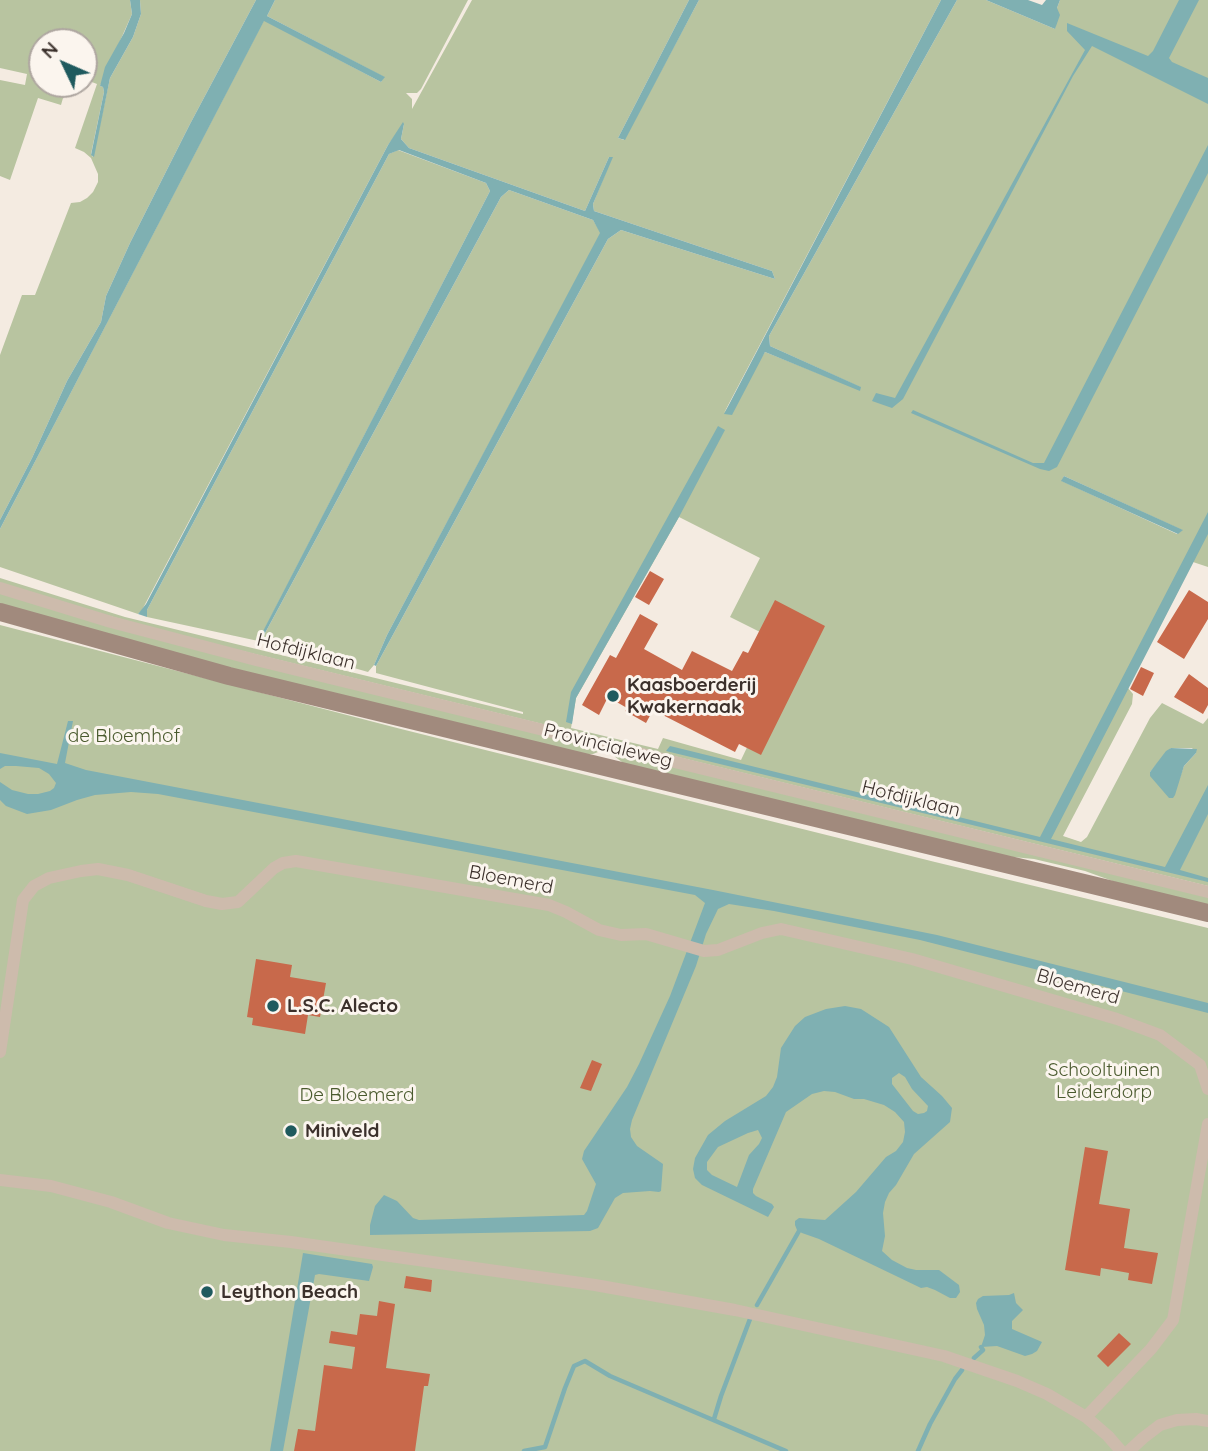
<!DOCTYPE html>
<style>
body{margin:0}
#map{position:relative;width:1208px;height:1451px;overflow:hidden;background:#f4ebe1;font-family:Quicksand,sans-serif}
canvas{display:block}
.north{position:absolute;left:28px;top:28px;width:70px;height:70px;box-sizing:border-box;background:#fbf5ee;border:2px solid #aea6a0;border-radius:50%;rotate:314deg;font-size:19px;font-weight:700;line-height:28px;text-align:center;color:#3b302b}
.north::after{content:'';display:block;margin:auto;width:24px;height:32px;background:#1f5a5e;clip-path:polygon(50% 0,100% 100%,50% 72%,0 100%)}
</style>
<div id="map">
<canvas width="1208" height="1451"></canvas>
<div class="north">N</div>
</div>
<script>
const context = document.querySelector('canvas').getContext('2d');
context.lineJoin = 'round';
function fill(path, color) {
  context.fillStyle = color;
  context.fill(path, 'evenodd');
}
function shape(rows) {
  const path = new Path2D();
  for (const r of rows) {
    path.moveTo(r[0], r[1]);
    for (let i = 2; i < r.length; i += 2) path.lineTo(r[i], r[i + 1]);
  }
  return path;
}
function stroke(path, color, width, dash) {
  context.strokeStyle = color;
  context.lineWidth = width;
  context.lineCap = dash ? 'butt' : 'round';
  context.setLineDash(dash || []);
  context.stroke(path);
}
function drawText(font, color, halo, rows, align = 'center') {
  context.font = font + ' Quicksand,sans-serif';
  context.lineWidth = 6;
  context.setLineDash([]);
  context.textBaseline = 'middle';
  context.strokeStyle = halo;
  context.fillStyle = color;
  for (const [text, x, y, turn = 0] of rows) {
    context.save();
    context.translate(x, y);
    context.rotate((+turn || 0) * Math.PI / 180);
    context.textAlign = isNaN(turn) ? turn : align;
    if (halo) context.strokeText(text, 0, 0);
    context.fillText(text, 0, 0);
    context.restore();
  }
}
fill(shape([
 [0,0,130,0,132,14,100,86,103,87,104,92,91,154,93,157,110,78,133,37,141,14,140,0,256,0,190,124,130,243,106,296,101,322,67,381,32,458,0,520,0,355,22,295,35,295,71,203,80,202,87,198,93,192,98,182,98,174,91,158,84,152,75,148,97,84,84,79,84,42,42,42,42,84,67,84,61,105,38,98,10,180,0,176,0,80,25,85,27,74,0,68],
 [275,0,468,0,421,89,417,93,406,93,412,99,412,109,472,0,689,0,618,138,624,140,699,0,941,0,724,413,765,352,860,390,860,387,770,346,769,336,957,0,986,0,1055,29,1057,8,1060,0,1208,0,1208,567,1193,562,1128,688,1133,694,1132,704,1063,836,1081,842,1087,837,1150,718,1162,703,1203,724,1208,718,1208,886,193,639,77,607,0,583,0,578,125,617,523,714,523,712,376,673,376,666,608,239,621,230,775,279,772,271,594,211,593,204,612,157,609,157,585,211,409,148,401,139,404,124,388,145,142,610,138,614,0,567,0,529,264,20,381,82,384,77,267,16],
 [1064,476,1182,530,1177,534,1062,481],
 [679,517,760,558,730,617,794,649,741,760,663,738,658,749,571,728,576,698],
 [1171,748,1192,748,1196,753,1184,766,1180,777,1150,776,1150,772],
 [398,150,486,183,490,191,261,636,264,635,501,197,509,190,593,220,601,233,387,635,374,665,368,672,263,642,147,617,147,610,389,154],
 [0,593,599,748,598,752,593,754,583,754,206,663,0,604],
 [0,625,401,729,935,862,1208,928,1208,1451,0,1451],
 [617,754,633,755,1208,896,1208,906,1129,887,1085,871,1034,859,1002,856,626,765,614,756]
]), '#b8c4a0');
fill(shape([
 [130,0,140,0,141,14,133,37,110,78,94,157,91,155,104,92,103,87,100,86,105,67,124,33,132,14],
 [256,0,275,0,267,16,385,77,381,82,264,21,0,529,0,520,32,458,67,381,101,322,106,296,130,243,190,124],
 [689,0,699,0,625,140,618,138],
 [941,0,957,0,769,336,770,346,861,387,860,391,765,352,732,415,724,414],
 [986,0,1028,0,1042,5,1046,0,1060,0,1057,8,1060,15,1055,29],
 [1179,0,1199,0,1169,58,1172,62,1208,78,1208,104,1092,46,1073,76,903,399,892,408,872,401,876,393,895,398,1085,50,1067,31,1067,23,1148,56,1153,51],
 [403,122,404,124,401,139,409,148,585,211,609,157,613,157,593,204,594,211,772,271,775,279,621,230,608,239,376,666,374,665,387,635,600,233,593,220,509,190,501,197,264,635,260,637,490,191,486,183,399,150,389,154,147,610,147,617,138,614,146,604,388,145],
 [1208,145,1208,173,1057,467,1049,471,1040,469,911,413,913,410,1033,463,1044,463],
 [718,426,725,430,679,517,576,698,572,724,566,722,571,692],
 [1064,476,1150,515,1183,530,1178,534,1061,481],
 [1208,512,1208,534,1051,839,1165,867,1208,785,1208,814,1180,870,1208,878,1208,882,666,751,670,746,1040,837],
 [68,721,73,721,65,763,86,770,713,890,937,935,1208,1003,1208,1013,920,940,774,911,729,904,718,909,706,934,696,966,632,1120,630,1129,631,1137,637,1146,663,1164,661,1191,659,1192,650,1191,623,1193,615,1198,598,1228,590,1231,370,1235,370,1225,375,1206,384,1195,397,1201,413,1218,419,1220,584,1215,587,1211,596,1184,582,1159,584,1151,627,1087,639,1064,670,996,705,903,695,895,158,794,131,792,95,795,77,800,51,810,27,814,6,806,0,800,0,782,12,790,28,794,38,794,50,791,54,788,56,783,49,774,39,768,16,766,5,766,0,769,0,753,57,764],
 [1171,748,1197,749,1196,753,1184,766,1175,795,1173,798,1169,798,1150,776,1150,772,1166,751],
 [845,1006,861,1009,889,1027,921,1077,942,1096,952,1108,950,1122,914,1154,896,1185,889,1193,885,1202,883,1213,885,1236,882,1251,892,1260,907,1268,916,1270,939,1270,959,1285,960,1292,956,1298,950,1298,935,1290,927,1287,921,1288,819,1239,802,1233,797,1230,795,1225,795,1221,799,1218,825,1220,856,1192,886,1157,896,1151,903,1142,905,1132,904,1122,895,1112,884,1105,864,1099,854,1099,835,1092,824,1091,812,1094,786,1112,753,1189,753,1193,756,1196,772,1204,774,1207,768,1217,702,1185,695,1178,693,1169,695,1158,708,1135,725,1121,766,1096,773,1087,777,1077,781,1048,795,1026,805,1017,826,1009],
 [899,1073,905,1077,912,1089,928,1106,927,1111,924,1113,918,1114,913,1111,892,1084,892,1078],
 [758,1130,762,1138,759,1144,749,1155,737,1187,712,1175,707,1170,707,1162,718,1147,748,1133],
 [303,1253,372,1264,373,1267,369,1281,319,1274,315,1275,283,1451,270,1451],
 [1014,1293,1016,1303,1023,1310,1012,1321,1012,1329,1042,1342,1037,1351,1032,1354,1025,1356,997,1346,981,1347,985,1335,984,1325,977,1309,976,1303,978,1299,983,1296,1009,1295]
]), '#7fb0b2');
stroke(shape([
 [757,1305,799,1231],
 [974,1358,983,1350,981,1347],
 [714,1419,721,1396,750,1319],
 [524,1451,545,1447,565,1388,574,1366,585,1361,610,1376,786,1451],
 [918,1451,930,1424,955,1379,962,1370]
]), '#7fb0b2', 4.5);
fill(shape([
 [650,571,664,579,649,605,635,597],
 [1189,590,1208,602,1208,619,1184,659,1157,642],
 [775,600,825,626,761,755,739,744,735,752,653,710,646,723,625,711,627,708,608,697,599,715,582,705,610,655,616,658,640,614,658,624,644,649,682,670,692,651,732,671,743,651,748,653],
 [1141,667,1154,673,1143,696,1130,689],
 [1189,674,1208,688,1208,705,1203,714,1174,697],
 [256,959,292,965,290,977,326,983,320,1017,308,1015,305,1034,252,1025,253,1018,247,1017],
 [592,1060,602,1064,591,1091,580,1088],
 [1085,1147,1108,1151,1099,1204,1130,1209,1124,1248,1158,1253,1152,1284,1128,1280,1129,1273,1101,1268,1100,1276,1065,1270],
 [406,1276,432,1280,431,1292,404,1288],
 [379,1301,395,1304,386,1368,430,1374,428,1386,424,1386,415,1451,294,1451,298,1429,315,1431,324,1365,352,1369,355,1347,329,1343,331,1331,357,1335,360,1314,377,1316],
 [1119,1333,1131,1344,1108,1367,1097,1356]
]), '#c8694b');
stroke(shape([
 [0,588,111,622,256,660,1208,892],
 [0,1052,23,900,34,886,49,878,81,871,98,869,128,875,206,901,222,904,238,902,274,868,283,863,296,861,549,905,566,912,599,930,621,935,646,934,704,951,718,950,762,933,781,929,912,959,1117,1019,1160,1035,1200,1065,1208,1089],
 [0,1180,51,1186,111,1202,168,1223,224,1235,291,1242,595,1285,735,1310,944,1356,1017,1381,1047,1394,1086,1417,1108,1436,1121,1451],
 [1086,1417,1151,1349,1173,1320,1208,1124],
 [1129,1451,1143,1438,1160,1425,1177,1420,1196,1419,1208,1421]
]), '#cdbbac', 12);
stroke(shape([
 [0,612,229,676,1208,913]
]), '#a18a7d', 18);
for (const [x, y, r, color] of [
 [613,696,7,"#1f5a5e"],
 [273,1006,7,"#1f5a5e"],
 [291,1131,7,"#1f5a5e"],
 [207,1292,7,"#1f5a5e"]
]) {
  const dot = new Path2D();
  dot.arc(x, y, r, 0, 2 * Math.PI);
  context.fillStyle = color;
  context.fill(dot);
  stroke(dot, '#fbf5ee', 2.5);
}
drawText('19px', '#3b302b', '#fbf5ee', [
 ["Hofdijklaan",306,652,14],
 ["Provincialeweg",608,746,14],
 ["Hofdijklaan",911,799,14],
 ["Bloemerd",511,880,11],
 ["Bloemerd",1078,987,16]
]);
drawText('bold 19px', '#3b302b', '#fbf5ee', [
 ["Kaasboerderij",627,685],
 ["Kwakernaak",627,707],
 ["L.S.C. Alecto",287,1006],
 ["Miniveld",305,1131],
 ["Leython Beach",221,1292]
], 'left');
drawText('19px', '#4a5a2e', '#fbf5ee', [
 ["de Bloemhof",124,736],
 ["Schooltuinen",1104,1070],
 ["Leiderdorp",1104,1092],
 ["De Bloemerd",357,1095]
]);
</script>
